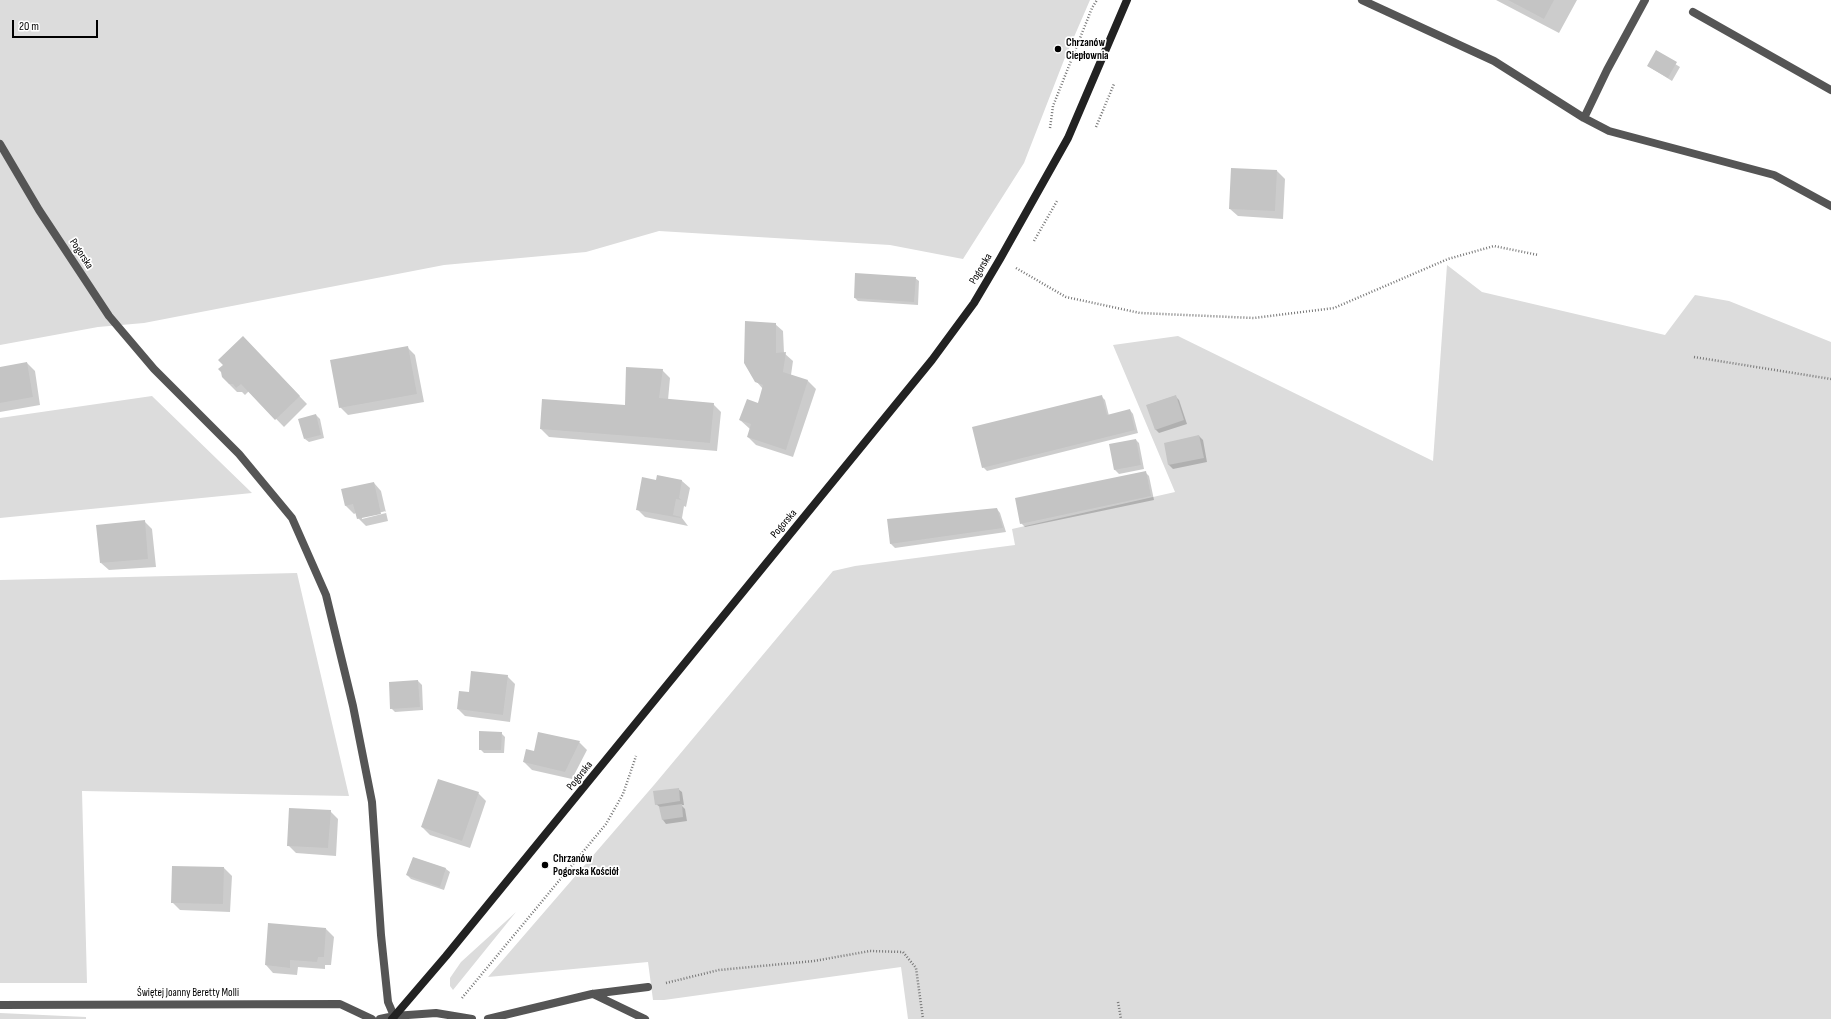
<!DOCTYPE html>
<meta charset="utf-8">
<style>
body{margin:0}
#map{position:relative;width:1831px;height:1019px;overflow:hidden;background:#fff;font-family:"Sofia Sans Condensed",sans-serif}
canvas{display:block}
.scale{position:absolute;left:12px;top:20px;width:86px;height:18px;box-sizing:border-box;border:2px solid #000;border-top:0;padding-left:5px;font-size:12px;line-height:14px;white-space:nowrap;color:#000;-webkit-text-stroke:3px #fff;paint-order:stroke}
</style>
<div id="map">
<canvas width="1831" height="1019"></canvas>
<div class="scale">20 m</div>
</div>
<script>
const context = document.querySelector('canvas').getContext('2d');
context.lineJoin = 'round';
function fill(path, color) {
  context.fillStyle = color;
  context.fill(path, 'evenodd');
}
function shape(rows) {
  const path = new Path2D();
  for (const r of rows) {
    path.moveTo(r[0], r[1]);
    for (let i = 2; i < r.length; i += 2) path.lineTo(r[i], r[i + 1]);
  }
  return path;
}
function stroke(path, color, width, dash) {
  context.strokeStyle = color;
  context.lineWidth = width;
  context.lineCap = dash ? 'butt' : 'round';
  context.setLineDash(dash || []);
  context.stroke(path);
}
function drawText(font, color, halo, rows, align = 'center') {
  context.font = font + ' "Sofia Sans Condensed",sans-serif';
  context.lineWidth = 3.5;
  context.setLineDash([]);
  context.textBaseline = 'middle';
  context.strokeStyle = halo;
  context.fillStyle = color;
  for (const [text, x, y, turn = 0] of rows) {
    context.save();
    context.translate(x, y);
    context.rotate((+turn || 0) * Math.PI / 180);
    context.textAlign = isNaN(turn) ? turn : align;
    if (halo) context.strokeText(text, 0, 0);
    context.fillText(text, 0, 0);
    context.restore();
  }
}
fill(shape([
 [0,0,1090,0,1064,60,1024,163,963,259,890,245,659,231,586,252,444,265,144,323,98,327,0,345],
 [1447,265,1482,292,1665,335,1695,295,1729,301,1831,342,1831,1019,908,1019,901,967,664,1000,653,1000,648,962,488,977,654,785,833,571,855,566,1015,545,1012,529,1175,492,1113,345,1178,336,1433,461],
 [152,396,252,493,0,518,0,418],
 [297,573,349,796,82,791,87,983,0,983,0,580],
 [516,912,453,990,450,986,450,978,461,962],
 [0,1013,86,1017,86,1019,0,1019]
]), '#dcdcdc');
fill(shape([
 [1496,0,1577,0,1559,33],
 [1656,52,1680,67,1672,81,1648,66],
 [1232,169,1277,171,1285,179,1283,219,1238,216,1230,209],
 [915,278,919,281,918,305,858,301,855,298],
 [775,324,783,331,784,353,793,361,791,375,808,381,816,389,793,457,756,445,748,437,750,429,740,420,758,404,763,389,756,381],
 [250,345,307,404,284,427,249,391,245,395,242,392,237,392,229,384,224,365],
 [407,347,415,355,424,402,348,415,340,407],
 [27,363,35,371,40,405,0,412,0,368],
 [662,370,670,378,668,400,713,404,721,412,717,451,549,437,541,429,626,406],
 [1101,396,1105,400,1109,416,1130,410,1133,414,1138,433,987,471,983,467],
 [1175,396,1179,400,1187,424,1159,433,1155,429],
 [316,415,320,419,324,438,309,442,305,439],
 [1199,436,1203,440,1207,462,1173,469,1169,465,1165,444],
 [1136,440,1139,443,1144,469,1119,474,1115,470,1110,445],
 [1145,472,1149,476,1154,500,1025,527,1021,523],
 [658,476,682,481,690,488,686,507,684,506,682,518,688,526,645,517,637,509,657,481],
 [374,483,381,491,388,521,366,526,358,518,356,513,354,514,346,506,342,490],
 [386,511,386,513,362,519,362,517],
 [997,509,1000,513,1006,532,895,548,891,544,888,520],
 [144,521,152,529,156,567,109,570,101,563],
 [507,676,515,684,510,722,465,716,458,709,469,694],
 [418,681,422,685,423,710,395,712,391,708],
 [501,733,505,737,504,753,484,753,480,749],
 [579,742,587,750,572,779,532,770,524,762,534,752],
 [678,789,682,792,684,805,681,805,685,809,687,821,666,824,663,820,661,808,656,804],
 [478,793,486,801,470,848,430,835,422,827],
 [330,811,338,819,336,856,296,853,288,845],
 [413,858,446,869,450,872,444,890,411,879,407,875],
 [224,868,232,876,230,912,180,910,172,902],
 [326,929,334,937,331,965,325,965,325,969,298,967,297,975,273,973,266,965]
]), '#0003');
fill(shape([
 [1508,0,1554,0,1544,19],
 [1656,50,1677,62,1668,78,1647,66],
 [1231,168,1277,170,1275,211,1229,209],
 [855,273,916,277,914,302,854,298],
 [745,321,776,323,776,353,786,352,783,372,808,380,786,450,747,437,751,424,739,420,747,399,758,403,763,385,755,382,744,363],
 [243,336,300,396,275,420,241,384,236,388,233,384,229,384,222,377,221,372,218,369,223,365,218,360],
 [408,346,417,394,339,408,330,360],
 [27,362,33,397,0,403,0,367],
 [626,367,663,369,659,398,714,403,710,443,656,438,540,429,542,399,625,405],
 [1102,395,1107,415,1130,409,1135,430,982,468,972,427],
 [1176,395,1184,420,1155,430,1146,405],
 [316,414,321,435,304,439,298,419],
 [1199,435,1204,458,1168,465,1164,443],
 [1136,439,1141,465,1114,470,1109,444],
 [1146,471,1151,496,1020,524,1015,498],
 [657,475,682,480,679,498,682,500,676,499,673,515,681,517,680,518,636,510,642,477,656,480],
 [374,482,381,514,357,519,353,504,345,506,341,489],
 [997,508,1003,528,890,544,887,519],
 [145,520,148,559,100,563,96,525],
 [471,671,508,675,503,715,457,709,459,691,469,692],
 [418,680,420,707,390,709,389,682],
 [479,731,502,732,501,750,479,750],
 [538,732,580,741,565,772,523,762,526,749,534,751],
 [438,779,479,792,462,841,421,827],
 [679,788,680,801,655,805,653,791],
 [682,804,683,817,662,820,659,807],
 [289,808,331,810,328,848,287,846],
 [413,857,446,868,440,887,406,875],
 [172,866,224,867,223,904,171,903],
 [268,923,326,928,324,957,318,957,317,962,290,960,290,968,265,965]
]), '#c4c4c4');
stroke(shape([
 [1096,127,1114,84],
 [1050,128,1053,106,1092,8,1097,0],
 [1034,241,1057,201],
 [1016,268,1066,297,1140,313,1254,318,1334,308,1448,259,1494,246,1538,255],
 [1694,357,1831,379],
 [666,983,719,970,814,961,870,951,903,952,916,968,923,1019],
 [462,998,606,824,623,794,636,756],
 [1118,1002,1121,1019]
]), '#777', 2.5, [1, 2]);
stroke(shape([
 [1362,0,1494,61,1584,118,1609,131,1774,175,1831,206],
 [1693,12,1831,90],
 [1584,118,1607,70,1645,0],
 [0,144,39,210,109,316,154,369,239,454,292,518,326,595,353,706,372,802,381,935,388,1002,394,1016],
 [593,994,645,1019],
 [0,1005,340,1004,372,1019],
 [380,1019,394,1016,436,1013,472,1019],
 [488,1019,592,994,648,987]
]), '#555', 8);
stroke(shape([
 [392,1019,446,956,932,360,974,303,1000,259,1068,138,1127,0]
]), '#222', 8);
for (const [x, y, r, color] of [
 [1058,49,4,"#000"],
 [545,865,4,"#000"]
]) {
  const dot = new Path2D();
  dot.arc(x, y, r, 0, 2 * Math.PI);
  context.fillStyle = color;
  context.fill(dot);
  stroke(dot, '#fff', 1.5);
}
drawText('bold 11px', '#000', '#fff', [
 ["Chrzanów",1066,43],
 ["Ciepłownia",1066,56],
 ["Chrzanów",553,859],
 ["Pogorska Kościół",553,872]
], 'left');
drawText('11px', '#000', '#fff', [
 ["Pogorska",81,254,57],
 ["Pogorska",981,269,-59],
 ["Pogorska",784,524,-50],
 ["Pogorska",580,776,-51],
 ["Świętej Joanny Beretty Molli",188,993]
]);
</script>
